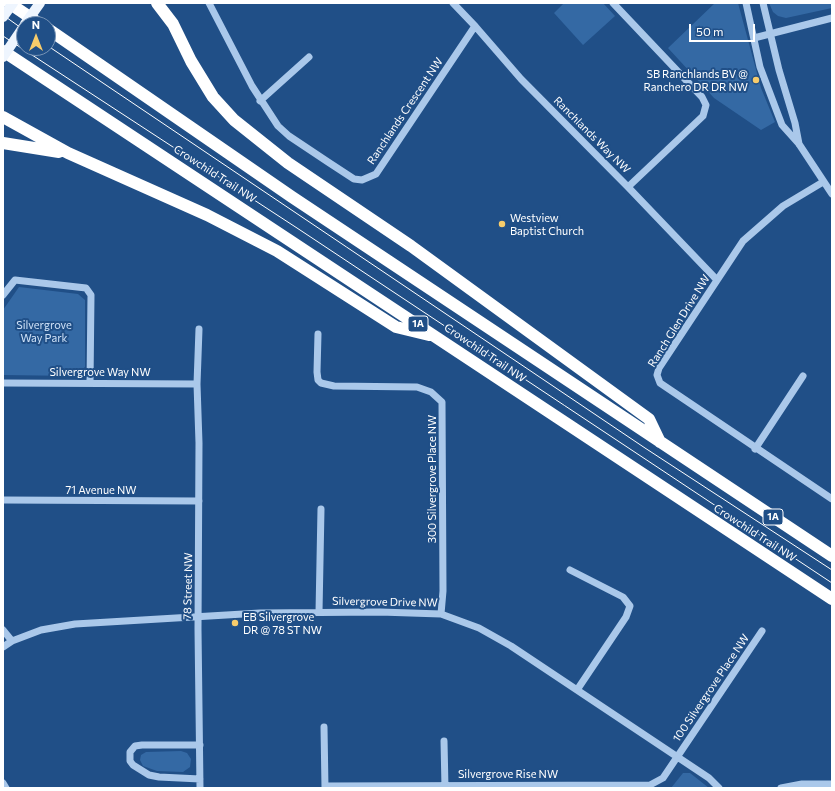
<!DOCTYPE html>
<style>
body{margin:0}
#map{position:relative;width:835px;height:791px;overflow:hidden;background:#204f87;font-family:Commissioner,sans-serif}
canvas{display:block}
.frame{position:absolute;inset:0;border:4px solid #fff;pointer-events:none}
.north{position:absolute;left:16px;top:16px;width:40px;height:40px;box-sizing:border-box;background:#204f87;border:1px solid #7995b7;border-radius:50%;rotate:0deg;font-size:11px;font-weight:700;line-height:16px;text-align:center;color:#fff}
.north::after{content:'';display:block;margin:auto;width:14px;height:18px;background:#f7cc6b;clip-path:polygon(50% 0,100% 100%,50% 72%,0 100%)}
.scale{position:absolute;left:689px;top:24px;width:66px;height:18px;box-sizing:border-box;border:2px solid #fff;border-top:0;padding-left:5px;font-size:12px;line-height:14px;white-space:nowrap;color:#fff;-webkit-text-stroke:3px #204f87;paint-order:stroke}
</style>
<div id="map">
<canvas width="835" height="791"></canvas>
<div class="frame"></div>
<div class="north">N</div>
<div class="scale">50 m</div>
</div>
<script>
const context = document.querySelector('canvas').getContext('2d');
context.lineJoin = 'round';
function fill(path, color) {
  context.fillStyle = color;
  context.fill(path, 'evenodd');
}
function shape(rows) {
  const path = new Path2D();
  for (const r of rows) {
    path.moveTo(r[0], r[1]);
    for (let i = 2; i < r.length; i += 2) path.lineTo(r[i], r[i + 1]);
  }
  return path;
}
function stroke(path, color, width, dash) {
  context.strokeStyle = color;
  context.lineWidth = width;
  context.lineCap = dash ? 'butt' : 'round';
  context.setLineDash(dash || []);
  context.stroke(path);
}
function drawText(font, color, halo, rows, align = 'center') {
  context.font = font + ' Commissioner,sans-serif';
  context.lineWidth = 4;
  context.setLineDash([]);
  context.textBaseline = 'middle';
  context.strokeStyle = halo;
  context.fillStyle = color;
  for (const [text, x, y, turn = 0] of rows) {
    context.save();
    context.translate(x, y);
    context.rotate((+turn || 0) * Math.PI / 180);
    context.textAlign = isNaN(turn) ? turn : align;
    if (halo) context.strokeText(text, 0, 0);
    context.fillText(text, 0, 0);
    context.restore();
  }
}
fill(shape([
 [564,3,603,3,615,16,583,45,554,13],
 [715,3,738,3,761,88,775,122,761,130,714,98,668,48],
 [769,3,832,3,832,8,786,18,778,16,773,12],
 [19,287,78,294,85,300,85,367,75,376,3,375,3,310],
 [181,751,187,753,191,759,190,767,183,772,157,771,143,766,140,760,141,755,146,752],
 [683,773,690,773,709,788,671,788]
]), '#3469a4');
stroke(shape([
 [209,3,252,86,278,126,289,136,328,162,354,179,362,180,376,174,475,26],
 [453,3,475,26,521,79,628,187,717,280],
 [613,3,702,97,706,105,703,116,628,187],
 [746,3,760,67,782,125,799,144,832,194],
 [763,3,779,70,795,123,799,144],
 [754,38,832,18],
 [260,101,309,57],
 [823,182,783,206,743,241,659,368,657,375,660,383,832,499],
 [3,295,15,280,86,288,91,295,90,383],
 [199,329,197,384,199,443,198,629,200,788],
 [318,334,317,372,318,380,321,383,334,386,417,387,431,392,442,402,443,591,441,614],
 [3,383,197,384],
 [755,449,803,376],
 [3,500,199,501],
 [570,570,623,597,630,606,626,617,577,690],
 [319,612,321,509],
 [3,630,12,641],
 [3,647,12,641,41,630,75,624,260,613,380,612,441,614,479,628,511,646,709,778,719,788],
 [324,727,325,788],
 [444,741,445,788],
 [200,745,142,745,135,746,130,752,130,761,133,765,149,775,159,777,200,779],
 [3,783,6,788],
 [325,786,650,785,663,778,762,631],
 [781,788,802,784,832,784]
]), '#aac8ea', 7);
stroke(shape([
 [9,3,40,24],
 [157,3,173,24,191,61,213,97,234,120,288,163,411,246,649,419,660,442],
 [48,29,292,197,832,556],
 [3,51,832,599],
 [3,117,68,153,207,215,277,251,396,327,429,335],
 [3,143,59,152]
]), '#fff', 12);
stroke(shape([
 [3,15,24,30],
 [3,36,297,228,832,583],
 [48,46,645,448,832,570]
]), '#fff', 1);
stroke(shape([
 [3,17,13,3],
 [25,24,40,3],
 [3,57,24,26]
]), '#eef5fe', 10);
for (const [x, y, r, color] of [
 [756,80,4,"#f7cc6b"],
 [502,224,4,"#f7cc6b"],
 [235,623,4,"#f7cc6b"]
]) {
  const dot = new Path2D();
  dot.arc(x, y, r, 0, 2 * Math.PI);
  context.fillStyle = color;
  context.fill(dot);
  stroke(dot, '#204f87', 1.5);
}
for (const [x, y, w] of [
 [418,324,20],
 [773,517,20]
]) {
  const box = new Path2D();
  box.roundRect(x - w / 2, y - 8, w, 16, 3);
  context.fillStyle = '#204f87';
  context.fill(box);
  stroke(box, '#fff', 1);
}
drawText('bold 10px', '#fff', null, [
 ["1A",418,324],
 ["1A",773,517]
]);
drawText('11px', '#fff', '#204f87', [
 ["SB Ranchlands BV @",748,74,"right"],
 ["Ranchero DR DR NW",748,87,"right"],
 ["Westview",510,218],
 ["Baptist Church",510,231],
 ["EB Silvergrove",243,617],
 ["DR @ 78 ST NW",243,630]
], 'left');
drawText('11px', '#fff', '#204f87', [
 ["Ranchlands Crescent NW",405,111,-56],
 ["Ranchlands Way NW",592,135,45],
 ["Crowchild Trail NW",215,174,33],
 ["Ranch Glen Drive NW",679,321,-58],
 ["Crowchild Trail NW",485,353,34],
 ["Silvergrove Way NW",100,372],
 ["300 Silvergrove Place NW",432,479,-90],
 ["71 Avenue NW",101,490],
 ["Crowchild Trail NW",755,533,33],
 ["78 Street NW",188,586,-89],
 ["Silvergrove Drive NW",385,602,1],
 ["100 Silvergrove Place NW",711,688,-56],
 ["Silvergrove Rise NW",508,774]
]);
drawText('11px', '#cfe2f8', '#204f87', [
 ["Silvergrove",44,325],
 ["Way Park",44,338]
]);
</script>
